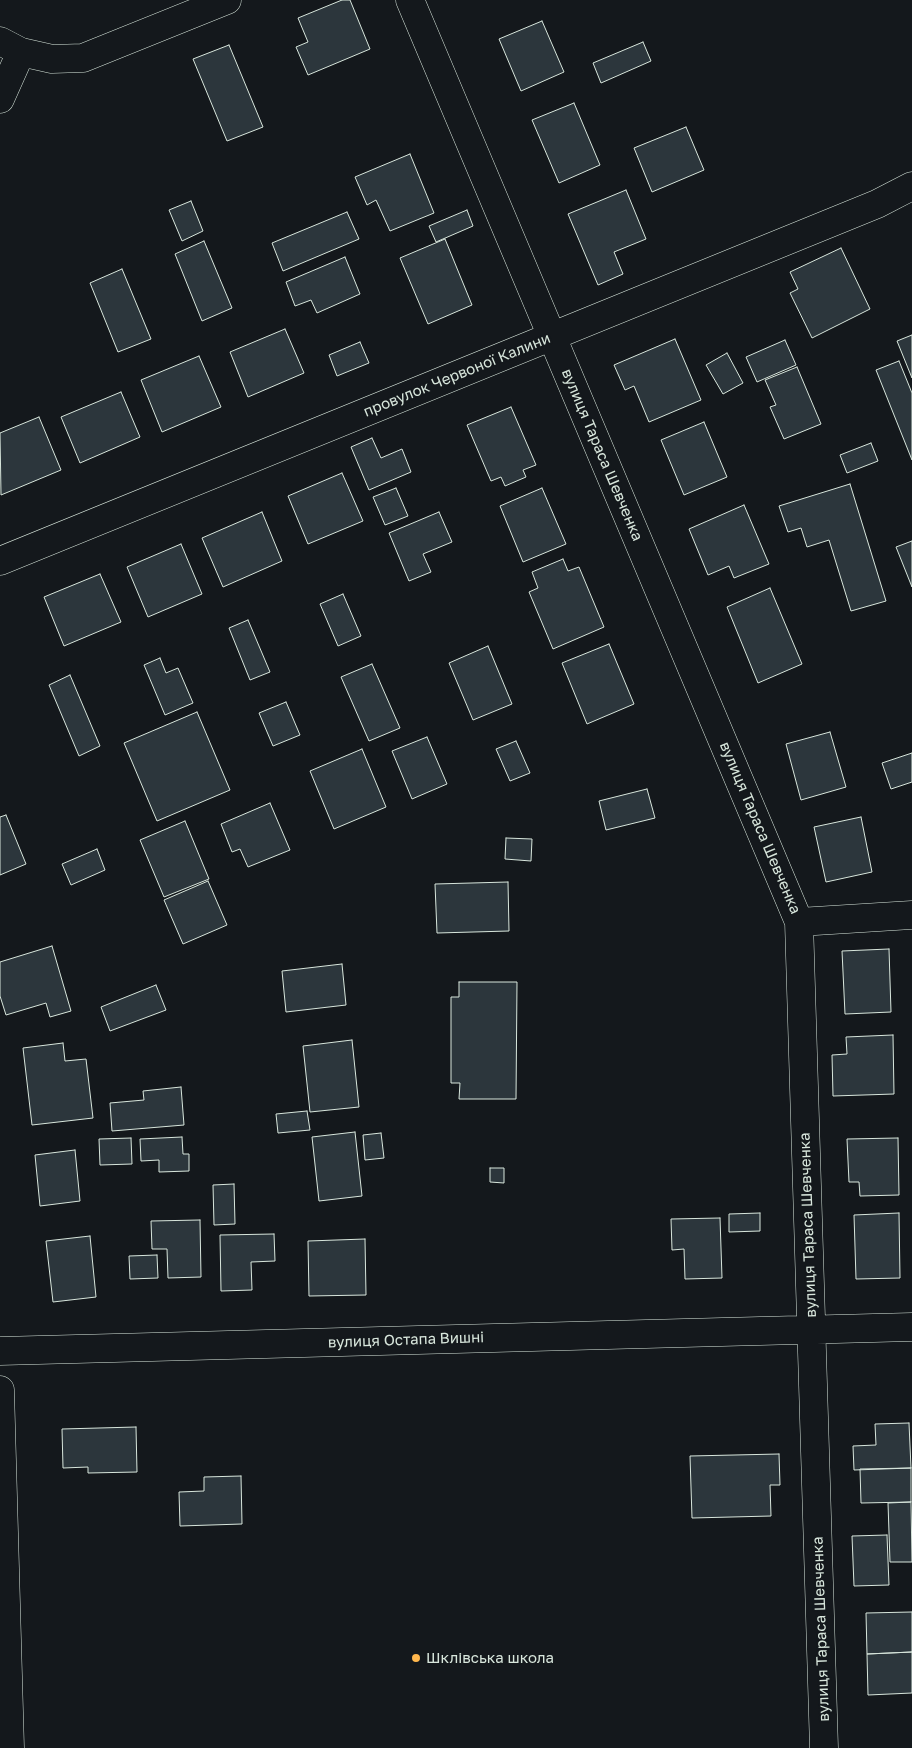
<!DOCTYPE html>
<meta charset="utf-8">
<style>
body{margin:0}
canvas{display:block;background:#14181c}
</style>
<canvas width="912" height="1748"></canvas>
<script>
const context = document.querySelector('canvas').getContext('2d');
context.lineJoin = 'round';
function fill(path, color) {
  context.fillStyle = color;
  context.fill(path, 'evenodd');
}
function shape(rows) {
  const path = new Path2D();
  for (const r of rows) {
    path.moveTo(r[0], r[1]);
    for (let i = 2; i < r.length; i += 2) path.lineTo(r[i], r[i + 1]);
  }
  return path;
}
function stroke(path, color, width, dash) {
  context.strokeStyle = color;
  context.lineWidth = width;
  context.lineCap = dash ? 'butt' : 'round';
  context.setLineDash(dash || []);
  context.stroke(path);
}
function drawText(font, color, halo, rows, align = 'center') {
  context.font = font + ' "Golos Text",sans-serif';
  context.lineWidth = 4;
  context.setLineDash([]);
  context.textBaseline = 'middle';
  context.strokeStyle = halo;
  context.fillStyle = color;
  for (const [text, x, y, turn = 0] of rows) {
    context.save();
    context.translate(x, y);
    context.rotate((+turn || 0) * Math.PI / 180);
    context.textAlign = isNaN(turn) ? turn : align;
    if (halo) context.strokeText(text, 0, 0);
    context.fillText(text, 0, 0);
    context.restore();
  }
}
const building = shape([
 [342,0,350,0,370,49,308,75,296,47,308,42,298,18,342,0],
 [542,21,564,72,521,91,499,39,542,21],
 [643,42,651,61,601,83,593,63,643,42],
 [229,45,263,127,227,141,193,59,229,45],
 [574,103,600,165,559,183,532,120,574,103],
 [686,127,704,170,652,192,634,148,686,127],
 [410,154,434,213,390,231,376,200,367,205,355,177,410,154],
 [626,190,646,239,614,252,623,274,598,285,568,214,626,190],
 [191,201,203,231,182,241,169,210,191,201],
 [467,210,473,226,436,242,429,226,467,210],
 [347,212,359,239,283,271,272,243,347,212],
 [445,239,472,305,428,324,400,258,445,239],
 [204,241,232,308,202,321,175,254,204,241],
 [841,248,870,309,812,338,790,293,798,289,790,272,841,248],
 [345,257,360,294,317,313,311,300,295,306,286,282,345,257],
 [122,269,151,339,118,352,90,283,122,269],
 [285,329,304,373,248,397,230,352,285,329],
 [912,335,912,378,897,341,912,335],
 [675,339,701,400,649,422,634,386,625,390,614,365,675,339],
 [785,340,796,365,757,382,746,357,785,340],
 [360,342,369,363,337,376,329,355,360,342],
 [727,353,743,383,723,394,706,365,727,353],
 [199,356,221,407,162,432,141,380,199,356],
 [899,361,912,393,912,460,876,370,899,361],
 [797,367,821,424,784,439,770,407,776,405,765,380,797,367],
 [121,392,140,437,80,463,61,417,121,392],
 [511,407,536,465,523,470,526,477,505,486,501,477,491,481,467,425,511,407],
 [39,417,61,470,1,495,0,433,39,417],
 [704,422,727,477,684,495,661,440,704,422],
 [372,438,381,458,402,449,411,472,369,490,351,447,372,438],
 [871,443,878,461,847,473,840,455,871,443],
 [342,473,363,521,308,544,288,496,342,473],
 [850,484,886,601,851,611,829,540,807,547,801,528,788,532,779,506,850,484],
 [396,488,408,516,385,525,373,497,396,488],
 [542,488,566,544,523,562,500,506,542,488],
 [744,505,769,564,734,578,729,566,708,575,689,529,744,505],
 [262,512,282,561,223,587,202,538,262,512],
 [439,512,452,542,423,554,431,572,409,581,389,533,439,512],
 [912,541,912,587,896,547,912,541],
 [181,544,202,594,148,617,127,567,181,544],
 [563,559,568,571,579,567,604,627,553,649,529,592,538,588,532,572,563,559],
 [100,574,121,622,64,646,44,597,100,574],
 [770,588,802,664,758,683,727,607,770,588],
 [343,594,361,636,338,646,320,604,343,594],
 [248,620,270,672,250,680,229,628,248,620],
 [609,644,634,704,587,724,562,663,609,644],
 [488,646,512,704,473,720,449,663,488,646],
 [160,658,166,673,178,668,193,703,165,715,144,665,160,658],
 [372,664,400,728,369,741,341,677,372,664],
 [70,675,100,746,79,756,49,685,70,675],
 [286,702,300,735,273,746,259,713,286,702],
 [197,712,230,790,157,821,124,743,197,712],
 [830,732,846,787,801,800,786,744,830,732],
 [427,737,447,784,412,799,392,751,427,737],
 [516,741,530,773,510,781,496,749,516,741],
 [362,749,386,807,334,829,310,771,362,749],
 [912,753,912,782,891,789,882,763,912,753],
 [647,789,655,818,606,830,599,801,647,789],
 [270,803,290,850,248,867,240,849,232,852,221,824,270,803],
 [6,815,26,864,0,875,0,817,6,815],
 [861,817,872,872,826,882,814,827,861,817],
 [185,821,209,879,164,897,140,840,185,821],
 [506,838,532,839,531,861,505,859,506,838],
 [97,849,105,870,71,885,62,864,97,849],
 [208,881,227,925,183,944,164,900,208,881],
 [508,882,509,931,437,933,435,884,508,882],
 [52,946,71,1011,50,1017,46,1003,6,1015,0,996,0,962,52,946],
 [889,949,891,1012,845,1014,842,951,889,949],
 [342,964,346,1005,286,1012,282,971,342,964],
 [459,982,517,982,516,1099,459,1099,460,1083,451,1083,451,997,459,997,459,982],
 [156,985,166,1010,110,1031,101,1007,156,985],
 [893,1035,894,1094,833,1096,832,1055,847,1054,846,1037,893,1035],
 [352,1040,359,1107,310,1112,303,1046,352,1040],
 [63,1043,65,1061,86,1059,93,1118,32,1125,23,1048,63,1043],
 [181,1087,184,1125,112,1131,110,1103,144,1100,143,1091,181,1087],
 [307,1111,310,1130,278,1133,276,1114,307,1111],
 [355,1132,362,1196,319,1201,312,1137,355,1132],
 [381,1133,384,1158,365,1160,363,1135,381,1133],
 [182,1137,183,1154,189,1154,189,1171,159,1172,159,1160,141,1161,140,1139,182,1137],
 [131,1138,132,1164,100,1165,99,1139,131,1138],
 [898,1138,899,1195,860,1196,859,1182,849,1182,847,1139,898,1138],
 [75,1150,80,1201,40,1206,35,1155,75,1150],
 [490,1168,504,1168,504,1183,490,1182,490,1168],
 [234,1184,235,1224,214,1225,213,1185,234,1184],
 [760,1213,760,1231,729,1232,729,1214,760,1213],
 [899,1213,900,1278,856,1279,854,1215,899,1213],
 [720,1218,722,1278,685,1279,684,1249,672,1250,671,1219,720,1218],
 [200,1220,201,1277,168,1278,167,1249,152,1249,151,1221,200,1220],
 [274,1234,275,1261,251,1262,252,1290,221,1291,220,1235,274,1234],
 [90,1236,96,1297,53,1302,46,1241,90,1236],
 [365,1239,366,1295,309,1296,308,1241,365,1239],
 [157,1255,158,1278,130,1279,129,1256,157,1255],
 [909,1423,911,1468,854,1470,853,1446,876,1445,875,1424,909,1423],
 [136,1427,137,1472,88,1473,88,1467,63,1468,62,1429,136,1427],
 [779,1454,780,1485,770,1485,771,1516,692,1518,690,1456,779,1454],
 [911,1468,911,1502,861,1503,860,1469,911,1468],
 [241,1476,242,1524,180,1526,179,1492,204,1491,204,1477,241,1476],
 [911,1502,912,1562,890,1562,888,1503,911,1502],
 [887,1535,889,1585,854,1586,852,1536,887,1535],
 [912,1612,912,1652,867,1654,866,1613,912,1612],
 [912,1652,912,1693,868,1695,867,1654,912,1652]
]);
fill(building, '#2c363c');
stroke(building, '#d8e6dc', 1);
const street = shape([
 [410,0,799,922,824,1748],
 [0,41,21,52,52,59,83,58,227,0],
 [0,99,21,52],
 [0,561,877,204,912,186],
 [799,922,912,915],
 [0,1351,912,1327],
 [0,1390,10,1748]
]);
stroke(street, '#d8e6dc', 29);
stroke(street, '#14181c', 28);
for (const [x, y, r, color] of [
 [416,1658,5,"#ffb74d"]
]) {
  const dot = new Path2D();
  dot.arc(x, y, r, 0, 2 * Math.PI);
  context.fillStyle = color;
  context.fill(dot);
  stroke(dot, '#14181c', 2);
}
drawText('15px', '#d8e6dc', '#14181c', [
 ["провулок Червоної Калини",457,375,-22],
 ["вулиця Тараса Шевченка",602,455,67],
 ["вулиця Тараса Шевченка",760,828,67],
 ["вулиця Тараса Шевченка",808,1225,-92],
 ["вулиця Остапа Вишні",406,1340,-2],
 ["вулиця Тараса Шевченка",821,1629,-92]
]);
drawText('15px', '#d8e6dc', '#14181c', [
 ["Шклівська школа",426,1658]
], 'left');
</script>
